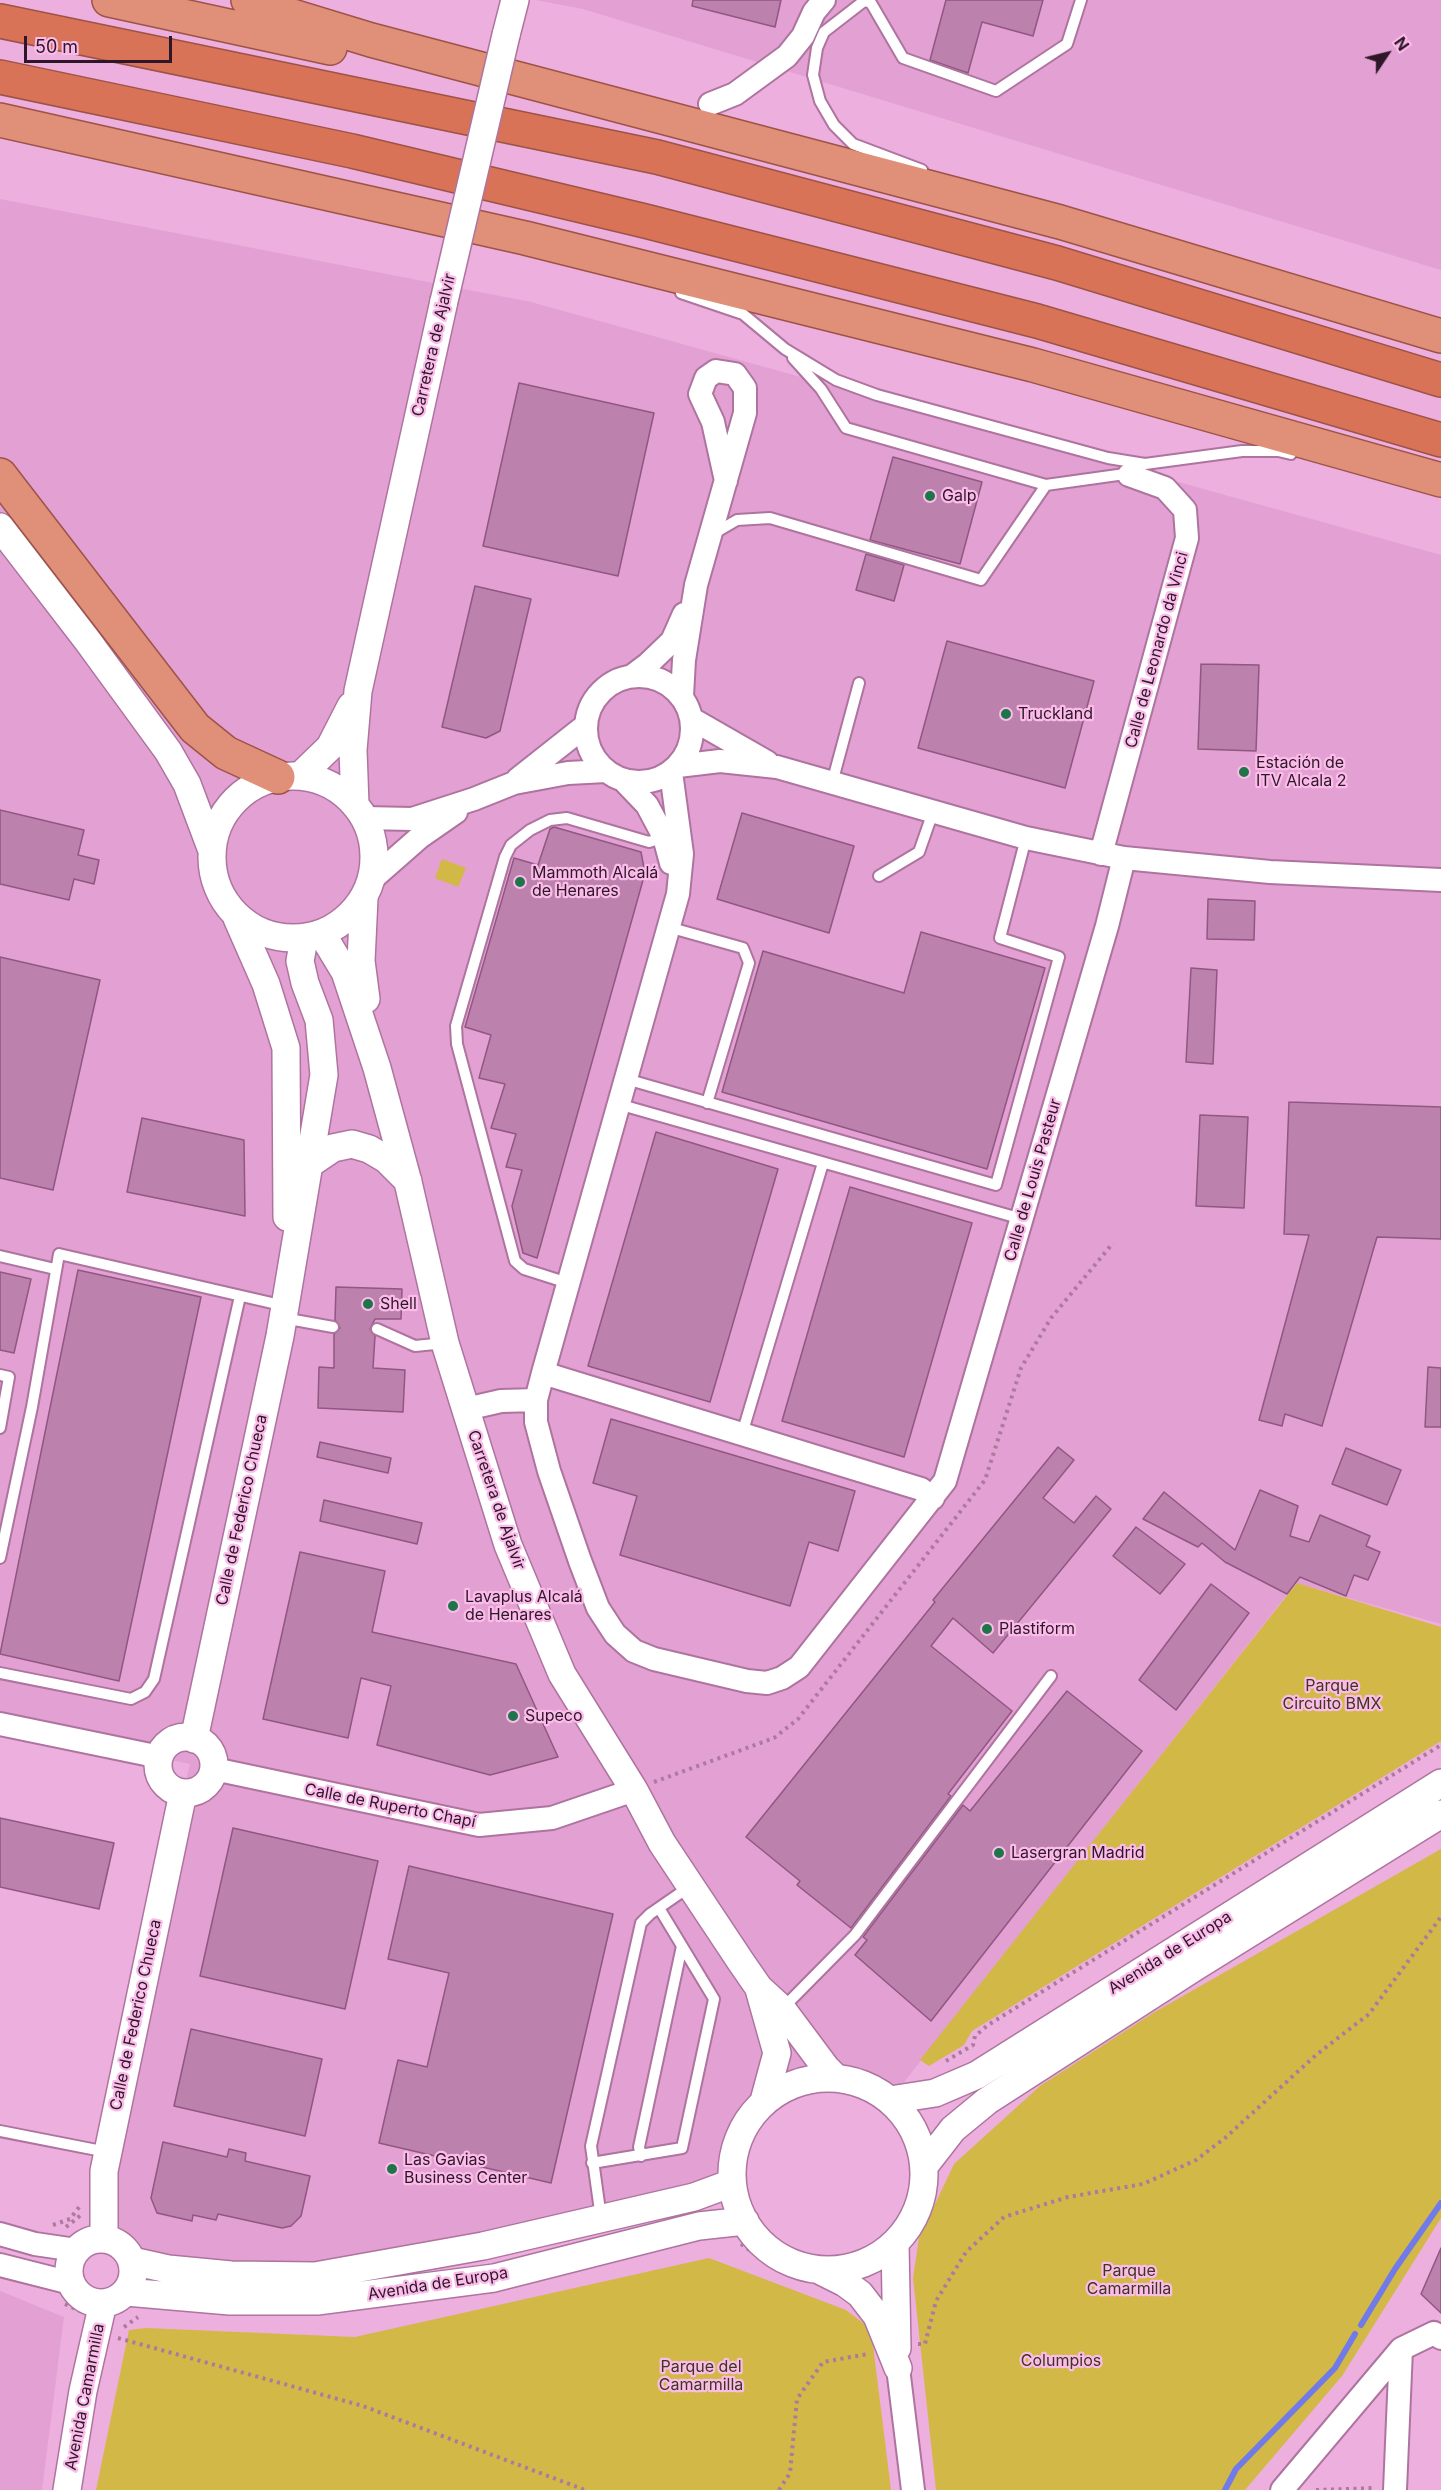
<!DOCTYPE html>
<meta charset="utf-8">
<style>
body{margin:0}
#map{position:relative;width:1441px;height:2490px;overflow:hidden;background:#edafdd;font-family:Inter,sans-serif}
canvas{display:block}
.north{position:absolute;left:1357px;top:24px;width:60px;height:60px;-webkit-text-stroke:4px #fbbcea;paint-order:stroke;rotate:55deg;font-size:16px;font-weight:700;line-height:24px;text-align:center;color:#2e1728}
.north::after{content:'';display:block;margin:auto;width:21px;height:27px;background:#2e1728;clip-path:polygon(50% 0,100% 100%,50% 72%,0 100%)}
.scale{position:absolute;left:24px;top:36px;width:148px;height:27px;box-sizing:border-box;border:3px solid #2e1728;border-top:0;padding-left:8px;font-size:18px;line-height:21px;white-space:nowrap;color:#2e1728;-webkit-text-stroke:4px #fbbcea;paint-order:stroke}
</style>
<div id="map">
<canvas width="1441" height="2490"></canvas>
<div class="north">N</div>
<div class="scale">50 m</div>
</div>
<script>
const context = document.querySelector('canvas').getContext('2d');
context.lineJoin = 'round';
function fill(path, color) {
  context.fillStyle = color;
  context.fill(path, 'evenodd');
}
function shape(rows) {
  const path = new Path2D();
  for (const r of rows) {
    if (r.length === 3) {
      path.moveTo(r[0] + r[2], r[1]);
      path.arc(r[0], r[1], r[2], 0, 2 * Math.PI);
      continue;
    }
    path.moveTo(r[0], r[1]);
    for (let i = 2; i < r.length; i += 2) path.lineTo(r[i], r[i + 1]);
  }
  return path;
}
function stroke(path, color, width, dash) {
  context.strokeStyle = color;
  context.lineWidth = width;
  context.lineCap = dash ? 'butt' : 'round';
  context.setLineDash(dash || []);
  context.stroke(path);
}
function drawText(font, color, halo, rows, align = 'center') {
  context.font = font + ' Inter,sans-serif';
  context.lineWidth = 4.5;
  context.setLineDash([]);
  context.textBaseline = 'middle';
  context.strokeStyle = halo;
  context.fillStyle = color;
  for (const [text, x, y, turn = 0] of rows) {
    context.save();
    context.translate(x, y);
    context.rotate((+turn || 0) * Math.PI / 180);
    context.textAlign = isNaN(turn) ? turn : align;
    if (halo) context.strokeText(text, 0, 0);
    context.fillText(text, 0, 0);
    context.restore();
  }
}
fill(shape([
 [536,0,1441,0,1441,270,583,9],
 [0,199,531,302,1441,555,1441,1624,1296,1583,890,2100,866,2085,836,2078,811,2079,786,2087,764,2101,743,2129,734,2153,732,2183,315,2276,128,2253,122,2246,104,2238,176,1822,190,1764,0,1724],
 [0,2291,64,2317,42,2490,0,2490]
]), '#e3a0d2');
fill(shape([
 [442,859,466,868,458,887,435,878],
 [1297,1583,1441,1627,1441,1741,972,2031,964,2045,929,2066,920,2060],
 [1441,1849,1441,2218,1342,2376,1245,2490,936,2490,913,2278,919,2238,954,2164,1040,2086,1153,2013],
 [709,2258,846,2310,871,2329,891,2490,96,2490,129,2330,146,2328,355,2337]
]), '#d2b847');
stroke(shape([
 [1361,2325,1395,2269,1441,2203],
 [1225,2490,1236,2469,1335,2368,1355,2334]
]), '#707ae8', 6);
const building = shape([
 [693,0,781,0,775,27,692,6,693,0],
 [946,0,1043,0,1033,36,982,22,968,73,930,60,946,0],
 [519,383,654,413,618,576,483,546,519,383],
 [893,457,982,482,960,564,870,540,893,457],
 [866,554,904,565,894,601,856,590,866,554],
 [475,586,531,599,500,731,486,738,442,727,475,586],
 [947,641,1094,681,1065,788,918,748,947,641],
 [1201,664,1259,665,1256,751,1198,749,1201,664],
 [0,810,84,830,78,855,99,860,94,884,74,879,69,900,0,884,0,810],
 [742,813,854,846,829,933,717,899,742,813],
 [554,827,641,852,645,873,537,1258,523,1253,512,1206,522,1170,506,1167,516,1134,491,1128,505,1084,479,1078,491,1035,465,1027,514,858,538,865,550,829,554,827],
 [1208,899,1255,901,1254,940,1207,939,1208,899],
 [921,932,1045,968,987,1169,722,1092,763,951,904,993,921,932],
 [0,957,100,980,53,1190,0,1178,0,957],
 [1191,968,1217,970,1213,1064,1186,1062,1191,968],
 [1289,1102,1441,1107,1441,1239,1377,1237,1322,1426,1285,1414,1282,1426,1259,1420,1309,1235,1284,1234,1289,1102],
 [1200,1115,1248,1117,1244,1208,1196,1206,1200,1115],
 [142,1118,244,1140,245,1216,127,1192,142,1118],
 [656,1132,778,1169,710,1402,588,1366,656,1132],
 [850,1187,972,1223,904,1457,782,1421,850,1187],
 [78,1270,201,1297,119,1681,0,1654,78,1270],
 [0,1272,31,1279,14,1353,0,1350,0,1272],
 [336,1287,402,1289,401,1319,375,1319,370,1329,375,1336,373,1368,405,1370,403,1412,318,1408,319,1367,334,1368,334,1334,340,1328,335,1320,336,1287],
 [1428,1367,1441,1368,1441,1427,1425,1427,1428,1367],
 [611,1419,855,1491,838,1551,809,1542,790,1606,620,1555,637,1496,593,1483,611,1419],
 [320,1442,391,1458,388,1473,317,1457,320,1442],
 [1058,1447,1074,1460,1043,1498,1074,1523,1096,1496,1111,1509,993,1653,953,1618,931,1646,1012,1711,948,1794,951,1796,851,1928,797,1885,800,1881,746,1837,935,1602,933,1600,1058,1447],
 [1346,1448,1401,1470,1387,1505,1332,1484,1346,1448],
 [1260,1490,1298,1506,1290,1536,1309,1542,1320,1515,1370,1536,1366,1546,1380,1552,1368,1580,1354,1575,1346,1596,1300,1577,1287,1594,1225,1562,1202,1543,1198,1547,1143,1519,1164,1492,1235,1550,1260,1490],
 [324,1500,422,1523,417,1544,320,1521,324,1500],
 [1136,1527,1185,1564,1160,1594,1113,1556,1136,1527],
 [300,1552,385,1571,372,1632,516,1664,558,1757,490,1775,377,1745,391,1686,361,1678,348,1738,263,1719,300,1552],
 [1211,1584,1249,1613,1176,1710,1139,1680,1211,1584],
 [1067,1691,1142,1751,931,2021,855,1955,867,1940,863,1937,963,1805,970,1811,1067,1691],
 [0,1818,114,1843,99,1909,0,1887,0,1818],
 [233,1828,378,1861,345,2009,200,1976,233,1828],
 [409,1866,613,1914,551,2183,379,2143,398,2060,427,2067,449,1973,388,1959,409,1866],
 [191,2029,322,2059,305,2136,174,2106,191,2029],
 [163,2142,227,2157,229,2149,246,2153,245,2161,310,2176,301,2216,291,2226,282,2228,218,2214,216,2220,193,2215,192,2221,157,2213,151,2198,163,2142],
 [1441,2248,1441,2313,1421,2294,1441,2248]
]);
fill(building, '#bd81ad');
stroke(building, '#905782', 1.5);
const service = shape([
 [863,0,871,3,903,58,996,91,1067,44,1081,0],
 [864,1,824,32,817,48,813,75,820,101,834,125,853,144,922,170],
 [681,293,743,314,785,349,836,380,877,395,1108,458,1145,464,1242,451,1278,451,1291,454],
 [793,358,821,389,846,428,1046,485,1132,473],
 [713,534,737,520,770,518,981,580,1046,485],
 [832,783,859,683],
 [879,876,919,852,933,812],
 [668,927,743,948,749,963,707,1103],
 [626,1079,996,1185,1059,957,1000,938,1026,838],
 [618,1104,1022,1219],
 [0,1256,55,1269],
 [568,1283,524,1269,515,1261,457,1044,456,1026,505,857,511,845,530,830,550,820,567,818,649,842,664,837],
 [283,1318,333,1327],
 [377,1329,415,1346,445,1343],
 [0,1375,9,1377,0,1428],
 [742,1434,823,1163],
 [0,1558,32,1407,59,1254,285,1306],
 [0,1673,131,1699,145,1692,154,1679,240,1296],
 [782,2009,855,1935,1051,1676],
 [0,2131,107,2152],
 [641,2156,639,2147,682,1946],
 [592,2163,682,2148,714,1999,659,1908],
 [601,2218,591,2146,641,1923,650,1914,689,1887]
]);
const minor = shape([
 [710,104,735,94,787,56,803,36,814,12,824,0],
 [639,729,53],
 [632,676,648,664,672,641,684,614],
 [682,696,684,660,696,585,745,413,745,388,735,374,716,371,706,378,700,394,713,422,726,481],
 [692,719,767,762],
 [678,766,720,761,777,767,1026,838,1124,858,1270,872,1441,880],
 [671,772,682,854,678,894,543,1373,536,1400,536,1422,549,1471,580,1561,598,1608,615,1634,634,1651,654,1659,747,1681,767,1683,782,1678,799,1667,945,1481,1107,926,1124,858],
 [518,779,585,726],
 [623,780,647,805,664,837,671,863],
 [364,818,412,819,474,799,514,783,568,773,606,771],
 [1101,854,1187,538,1185,510,1165,488,1129,475],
 [371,880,420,837,456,812],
 [543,1373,921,1489,933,1498],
 [466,1409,501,1401,536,1400],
 [0,1724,160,1757],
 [214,1769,479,1825,552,1818,634,1790],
 [0,2234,35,2244,76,2250],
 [0,2265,71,2283],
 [898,2368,913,2490],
 [1282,2490,1401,2349,1434,2333,1441,2338],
 [1395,2490,1401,2349]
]);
const tertiary = shape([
 [506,35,515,0],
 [0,527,87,640,168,751,187,784,211,848],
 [293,857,81],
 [300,776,330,747,351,706],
 [355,805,353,750,358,691,444,301],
 [364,898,361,961,366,999],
 [237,918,266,984,286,1048,287,1217],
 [322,934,345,972,377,1068,408,1182,445,1343,508,1545,562,1674,634,1790,662,1843,741,1962,759,1988,782,2009,826,2068,836,2078],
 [308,1165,333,1148,352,1144,369,1149,386,1159,408,1181],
 [186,1765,28],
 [194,1739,280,1336,324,1075,319,1020,305,983,300,961,304,939],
 [759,1989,777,2053,764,2101],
 [828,2174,96],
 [890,2100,935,2093,977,2075,1441,1783],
 [925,2165,953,2129,987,2101,1195,1967,1441,1814],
 [104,2238,104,2171,183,1793],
 [101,2271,32],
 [895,2244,897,2348],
 [132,2261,168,2269,231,2275,315,2276,483,2246,694,2197,732,2183],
 [821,2271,845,2283,860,2294,877,2316,898,2368],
 [126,2292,230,2301,317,2301,494,2278,699,2226,745,2221],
 [67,2490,83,2391,103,2303]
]);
const trunk = shape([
 [109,0,330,48],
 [248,0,256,5,371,40,1060,222,1441,336],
 [0,120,525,238,1033,365,1441,480],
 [0,475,195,728,226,753,278,777]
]);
const motorway = shape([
 [0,21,657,157,1057,263,1441,380],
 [0,77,352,151,645,221,1037,321,1441,440]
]);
stroke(service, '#ae749f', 14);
stroke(minor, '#ae749f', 26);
stroke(tertiary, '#ae749f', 30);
stroke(trunk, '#9d5347', 36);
stroke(motorway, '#9d5347', 36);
stroke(shape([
 [654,1782,774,1738,798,1719,985,1480,1021,1368,1051,1318,1113,1243],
 [946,2061,973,2045,975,2036,988,2025,1441,1745],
 [858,2073,879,2080],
 [721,2162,728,2136,744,2109],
 [53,2225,70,2219,80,2206],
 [66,2227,81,2215],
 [741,2244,775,2268,802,2280],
 [65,2304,80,2311],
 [124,2327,138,2317],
 [118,2338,363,2406,585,2490],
 [918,2344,925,2344,936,2301,966,2252,1004,2217,1068,2197,1143,2184,1196,2160,1225,2138,1316,2055,1369,2014,1441,1917],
 [779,2490,790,2473,797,2399,823,2362,868,2354],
 [1316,2490,1375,2488]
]), '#ab7a9e', 4, [3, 4.5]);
stroke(service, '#fff', 10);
stroke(minor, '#fff', 22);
stroke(tertiary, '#fff', 27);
stroke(trunk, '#e08f78', 33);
stroke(motorway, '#d97357', 33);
const tertiaryBridge = shape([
 [444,301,506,35]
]);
stroke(tertiaryBridge, '#ae749f', 30, []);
stroke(tertiaryBridge, '#fff', 27);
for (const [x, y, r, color] of [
 [930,496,6,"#1d7549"],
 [1006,714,6,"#1d7549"],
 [1244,772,6,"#1d7549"],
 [520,882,6,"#1d7549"],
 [368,1304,6,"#1d7549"],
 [453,1606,6,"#1d7549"],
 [987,1629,6,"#1d7549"],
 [513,1716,6,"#1d7549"],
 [999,1853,6,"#1d7549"],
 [392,2169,6,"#1d7549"]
]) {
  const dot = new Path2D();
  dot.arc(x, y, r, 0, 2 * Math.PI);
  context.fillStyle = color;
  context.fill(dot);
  stroke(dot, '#fbbcea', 2);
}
drawText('16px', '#2e1728', '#fbbcea', [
 ["Carretera de Ajalvir",434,345,-77],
 ["Calle de Leonardo da Vinci",1157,650,-75],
 ["Calle de Louis Pasteur",1033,1180,-74],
 ["Carretera de Ajalvir",496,1500,71],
 ["Calle de Federico Chueca",242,1510,-78],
 ["Calle de Ruperto Chapí",390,1806,11],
 ["Avenida de Europa",1170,1953,-32],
 ["Calle de Federico Chueca",136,2015,-78],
 ["Avenida de Europa",438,2284,-9],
 ["Avenida Camarmilla",85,2397,-79]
]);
drawText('16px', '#2e1728', '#fbbcea', [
 ["Galp",942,496],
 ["Truckland",1018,714],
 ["Estación de",1256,763],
 ["ITV Alcala 2",1256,781],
 ["Mammoth Alcalá",532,873],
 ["de Henares",532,891],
 ["Shell",380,1304],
 ["Lavaplus Alcalá",465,1597],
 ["de Henares",465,1615],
 ["Plastiform",999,1629],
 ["Supeco",525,1716],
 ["Lasergran Madrid",1011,1853],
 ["Las Gavias",404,2160],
 ["Business Center",404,2178]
], 'left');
drawText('16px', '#3d371f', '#fbbcea', [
 ["Parque",1332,1686],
 ["Circuito BMX",1332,1704],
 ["Parque",1129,2271],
 ["Camarmilla",1129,2289],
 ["Columpios",1061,2361],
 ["Parque del",701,2367],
 ["Camarmilla",701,2385]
]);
</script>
